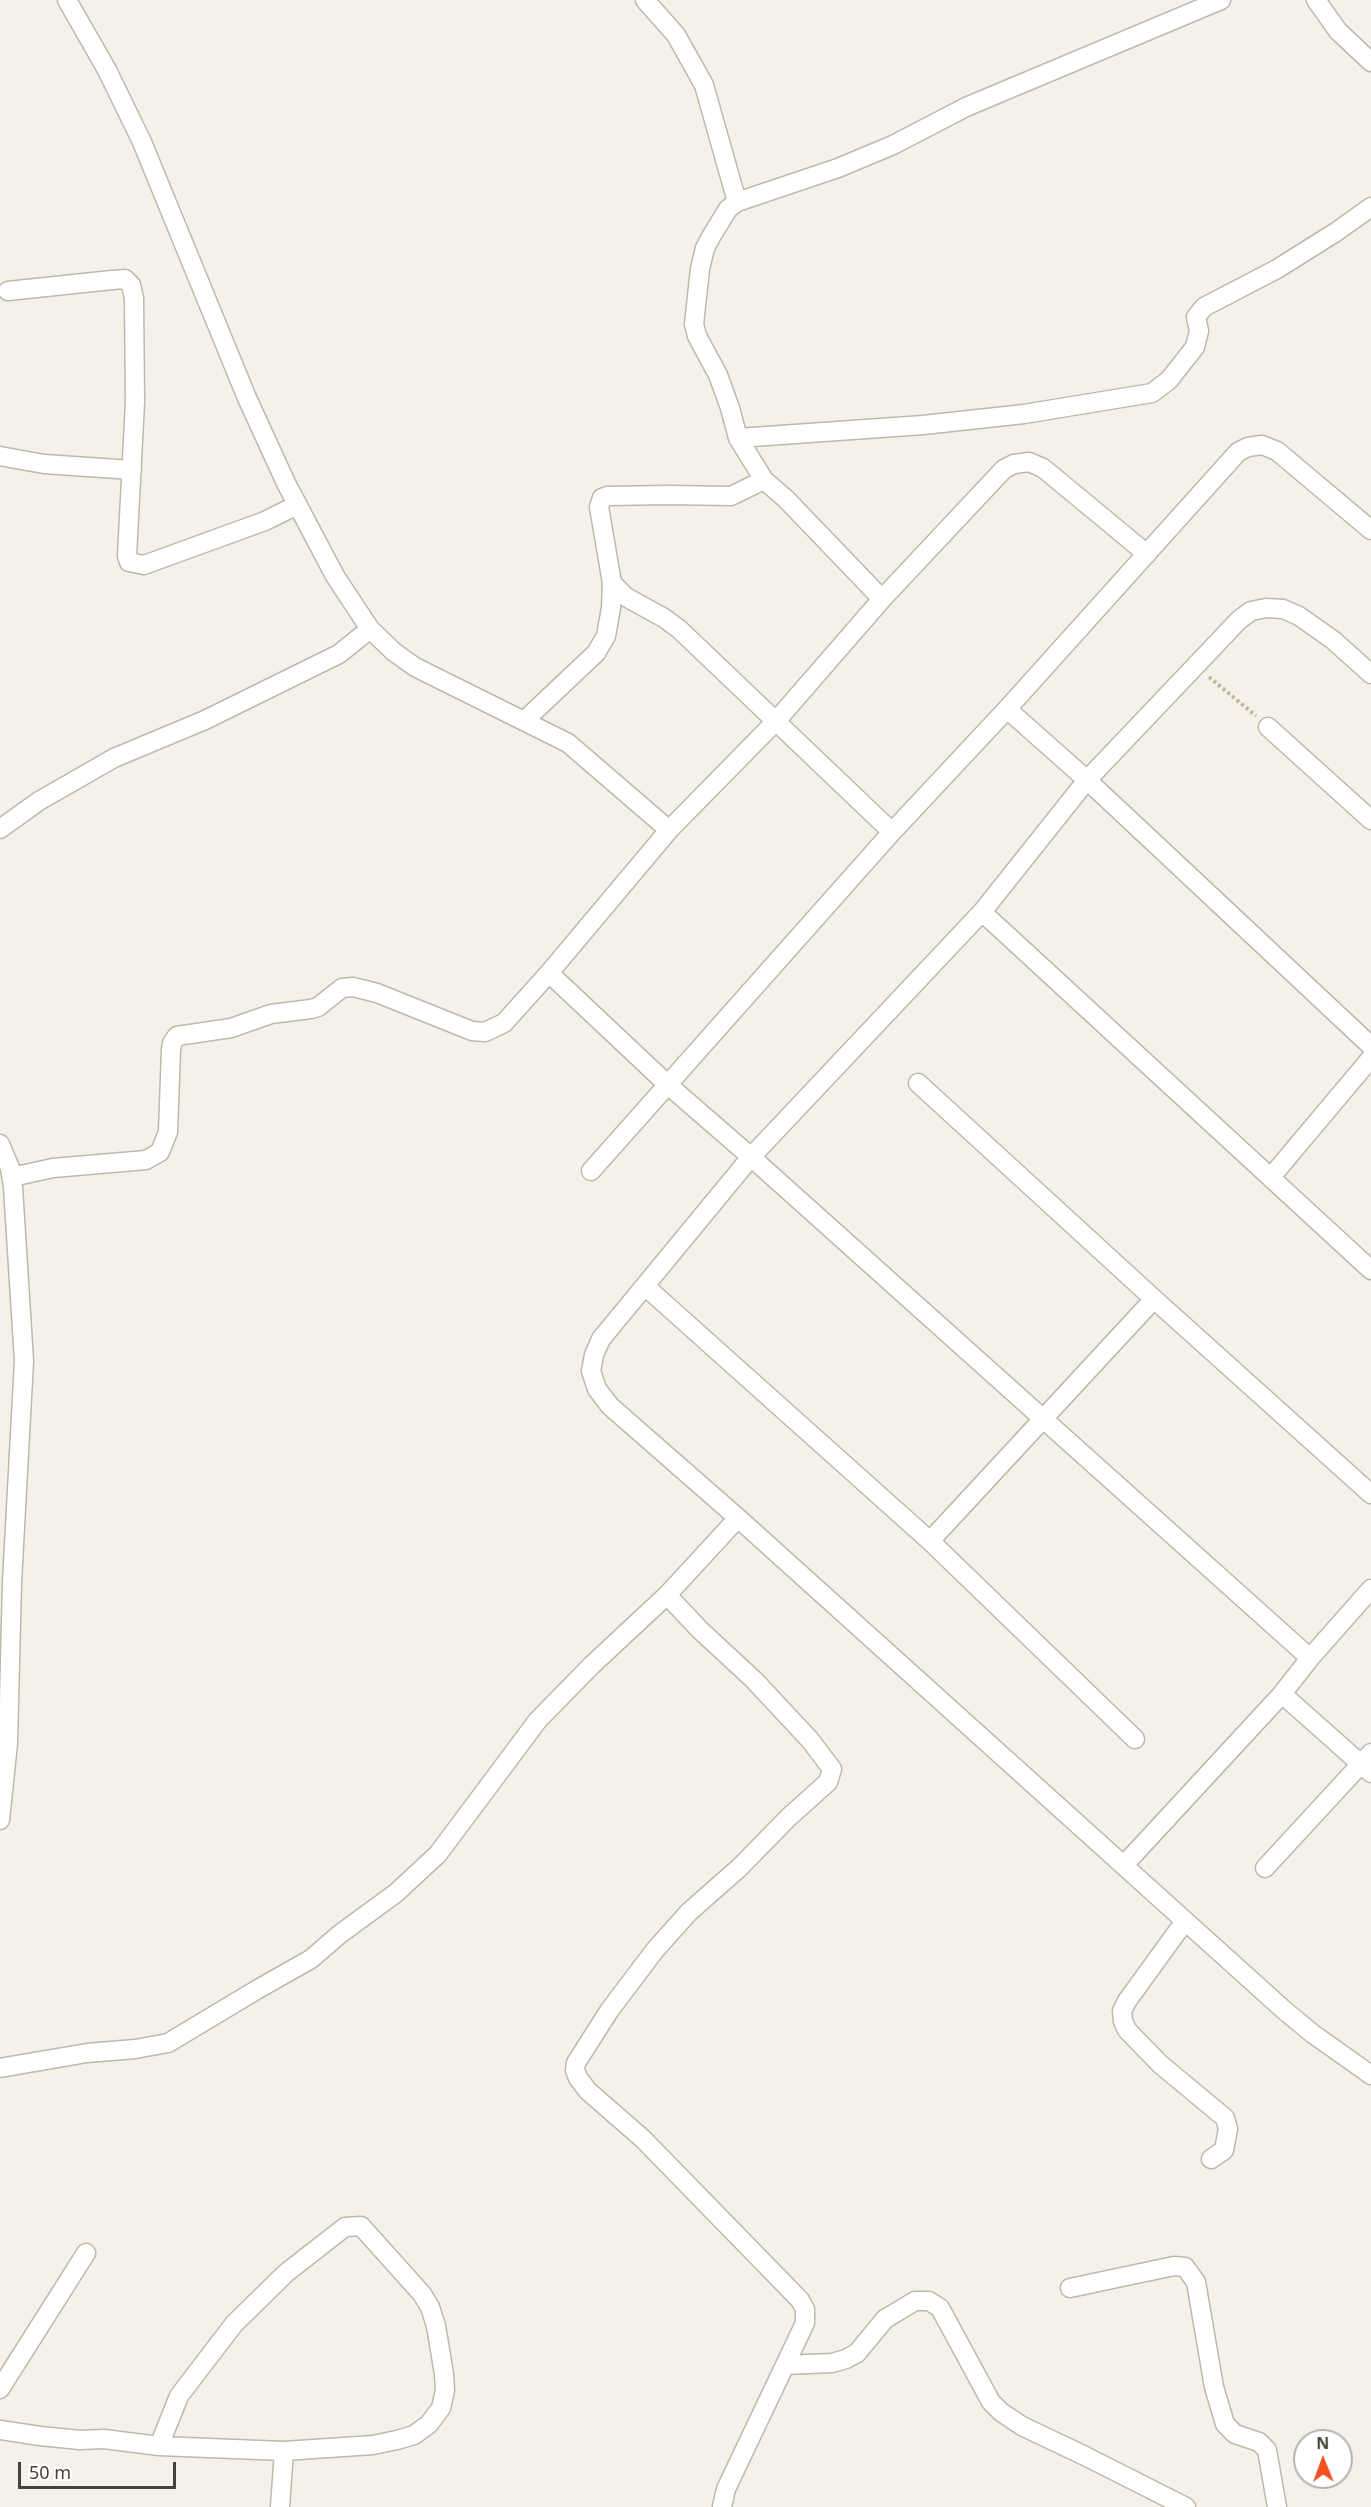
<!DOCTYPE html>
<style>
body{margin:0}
#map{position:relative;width:1371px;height:2507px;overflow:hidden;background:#f3f1e8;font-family:"Noto Sans",sans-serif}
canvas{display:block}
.north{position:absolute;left:1293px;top:2429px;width:60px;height:60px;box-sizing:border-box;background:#fff;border:2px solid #b5b3af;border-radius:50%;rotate:359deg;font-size:16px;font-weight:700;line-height:24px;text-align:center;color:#474237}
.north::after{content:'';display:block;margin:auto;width:21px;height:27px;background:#f25121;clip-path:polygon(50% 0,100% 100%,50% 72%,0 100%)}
.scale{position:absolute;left:18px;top:2462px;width:158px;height:27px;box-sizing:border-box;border:3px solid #474237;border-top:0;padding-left:8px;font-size:18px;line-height:21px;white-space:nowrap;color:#474237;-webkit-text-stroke:4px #fff;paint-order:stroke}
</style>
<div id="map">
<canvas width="1371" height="2507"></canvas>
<div class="north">N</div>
<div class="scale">50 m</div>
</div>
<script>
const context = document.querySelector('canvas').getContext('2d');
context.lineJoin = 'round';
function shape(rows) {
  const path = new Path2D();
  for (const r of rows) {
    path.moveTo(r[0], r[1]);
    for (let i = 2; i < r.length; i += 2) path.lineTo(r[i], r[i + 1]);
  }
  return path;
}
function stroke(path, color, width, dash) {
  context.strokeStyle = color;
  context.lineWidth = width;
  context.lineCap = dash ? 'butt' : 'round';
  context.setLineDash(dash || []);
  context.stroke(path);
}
const minor = shape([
 [67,0,107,70,142,142,247,398,286,483,335,576,370,629,394,652,415,667,568,743,669,830],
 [645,0,676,35,704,85,737,202],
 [1316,0,1338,31,1371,62],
 [8,291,112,280,125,279,131,285,134,298,135,402,127,556,129,562,144,565,265,521,297,505],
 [738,438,923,425,1024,414,1152,393,1169,380,1195,347,1199,331,1196,317,1204,307,1277,269,1336,232,1371,207],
 [0,456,44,464,132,470],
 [764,480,731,496,669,495,607,496,602,498,599,507,612,583,626,597,664,618,679,629,892,832],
 [882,599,786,499,764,480,738,438,730,408,718,375,697,336,694,324,700,269,705,248,712,235,728,209,737,202,838,168,893,145,966,107,1221,0],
 [1371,674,1333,640,1299,616,1283,609,1266,608,1251,611,1239,620,1087,780,982,912,751,1157,601,1339,594,1355,591,1371,597,1389,610,1406,738,1518,1284,2010,1313,2034,1371,2075],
 [1007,709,1087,780,1371,1046],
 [525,720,596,653,606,636,611,608,612,583],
 [1268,727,1371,820],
 [0,829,39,801,114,758,205,720,339,654,370,629],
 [982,912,1371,1270],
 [549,973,667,1084,751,1157,1310,1658],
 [918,1083,1154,1299,1371,1494],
 [0,1144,10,1168,13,1187,24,1361,12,1582,8,1743,0,1820],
 [591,1171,892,832,1007,709,1238,452,1248,447,1262,445,1277,451,1371,530],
 [12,1177,53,1168,146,1160,160,1152,168,1132,171,1050,172,1043,177,1036,231,1028,271,1014,311,1009,318,1007,342,988,353,987,377,993,472,1031,485,1032,504,1023,549,973,669,830,777,720,882,599,1004,469,1014,464,1029,462,1043,468,1147,554],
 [1271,1177,1371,1058],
 [646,1287,930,1541,1135,1739],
 [930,1541,1154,1299],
 [667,1595,700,1630,754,1680,810,1740,832,1769,828,1782,789,1817,739,1868,689,1912,655,1950,609,2011,576,2063,575,2070,578,2078,588,2091,643,2139,800,2300,805,2309,805,2323,726,2489,722,2507],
 [1282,1694,1371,1773],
 [1124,1865,1282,1694,1310,1658,1371,1589],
 [1265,1868,1371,1753],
 [1185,1921,1127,2001,1122,2011,1123,2021,1127,2030,1160,2064,1225,2118,1228,2129,1224,2150,1211,2159],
 [0,2068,87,2053,135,2049,168,2043,258,1989,311,1959,340,1934,396,1893,438,1854,538,1720,592,1665,667,1595,738,1518],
 [1070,2288,1174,2266,1185,2267,1196,2282,1214,2387,1225,2424,1235,2434,1259,2442,1267,2450,1277,2507],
 [785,2365,832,2363,846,2359,857,2353,885,2319,915,2301,929,2301,940,2308,991,2402,1001,2412,1022,2426,1085,2456,1186,2507],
 [0,2389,86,2253],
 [0,2430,40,2436,80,2440,104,2439,159,2446,284,2451,280,2507],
 [159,2446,179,2396,234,2324,286,2273,345,2227,361,2226,422,2294,430,2307,436,2326,444,2374,445,2390,441,2408,429,2424,414,2435,397,2440,373,2445,284,2451]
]);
stroke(minor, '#bfb9ab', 21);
stroke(shape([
 [1209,677,1256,716]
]), '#c0b69d', 4, [3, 3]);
stroke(minor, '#fff', 18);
</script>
